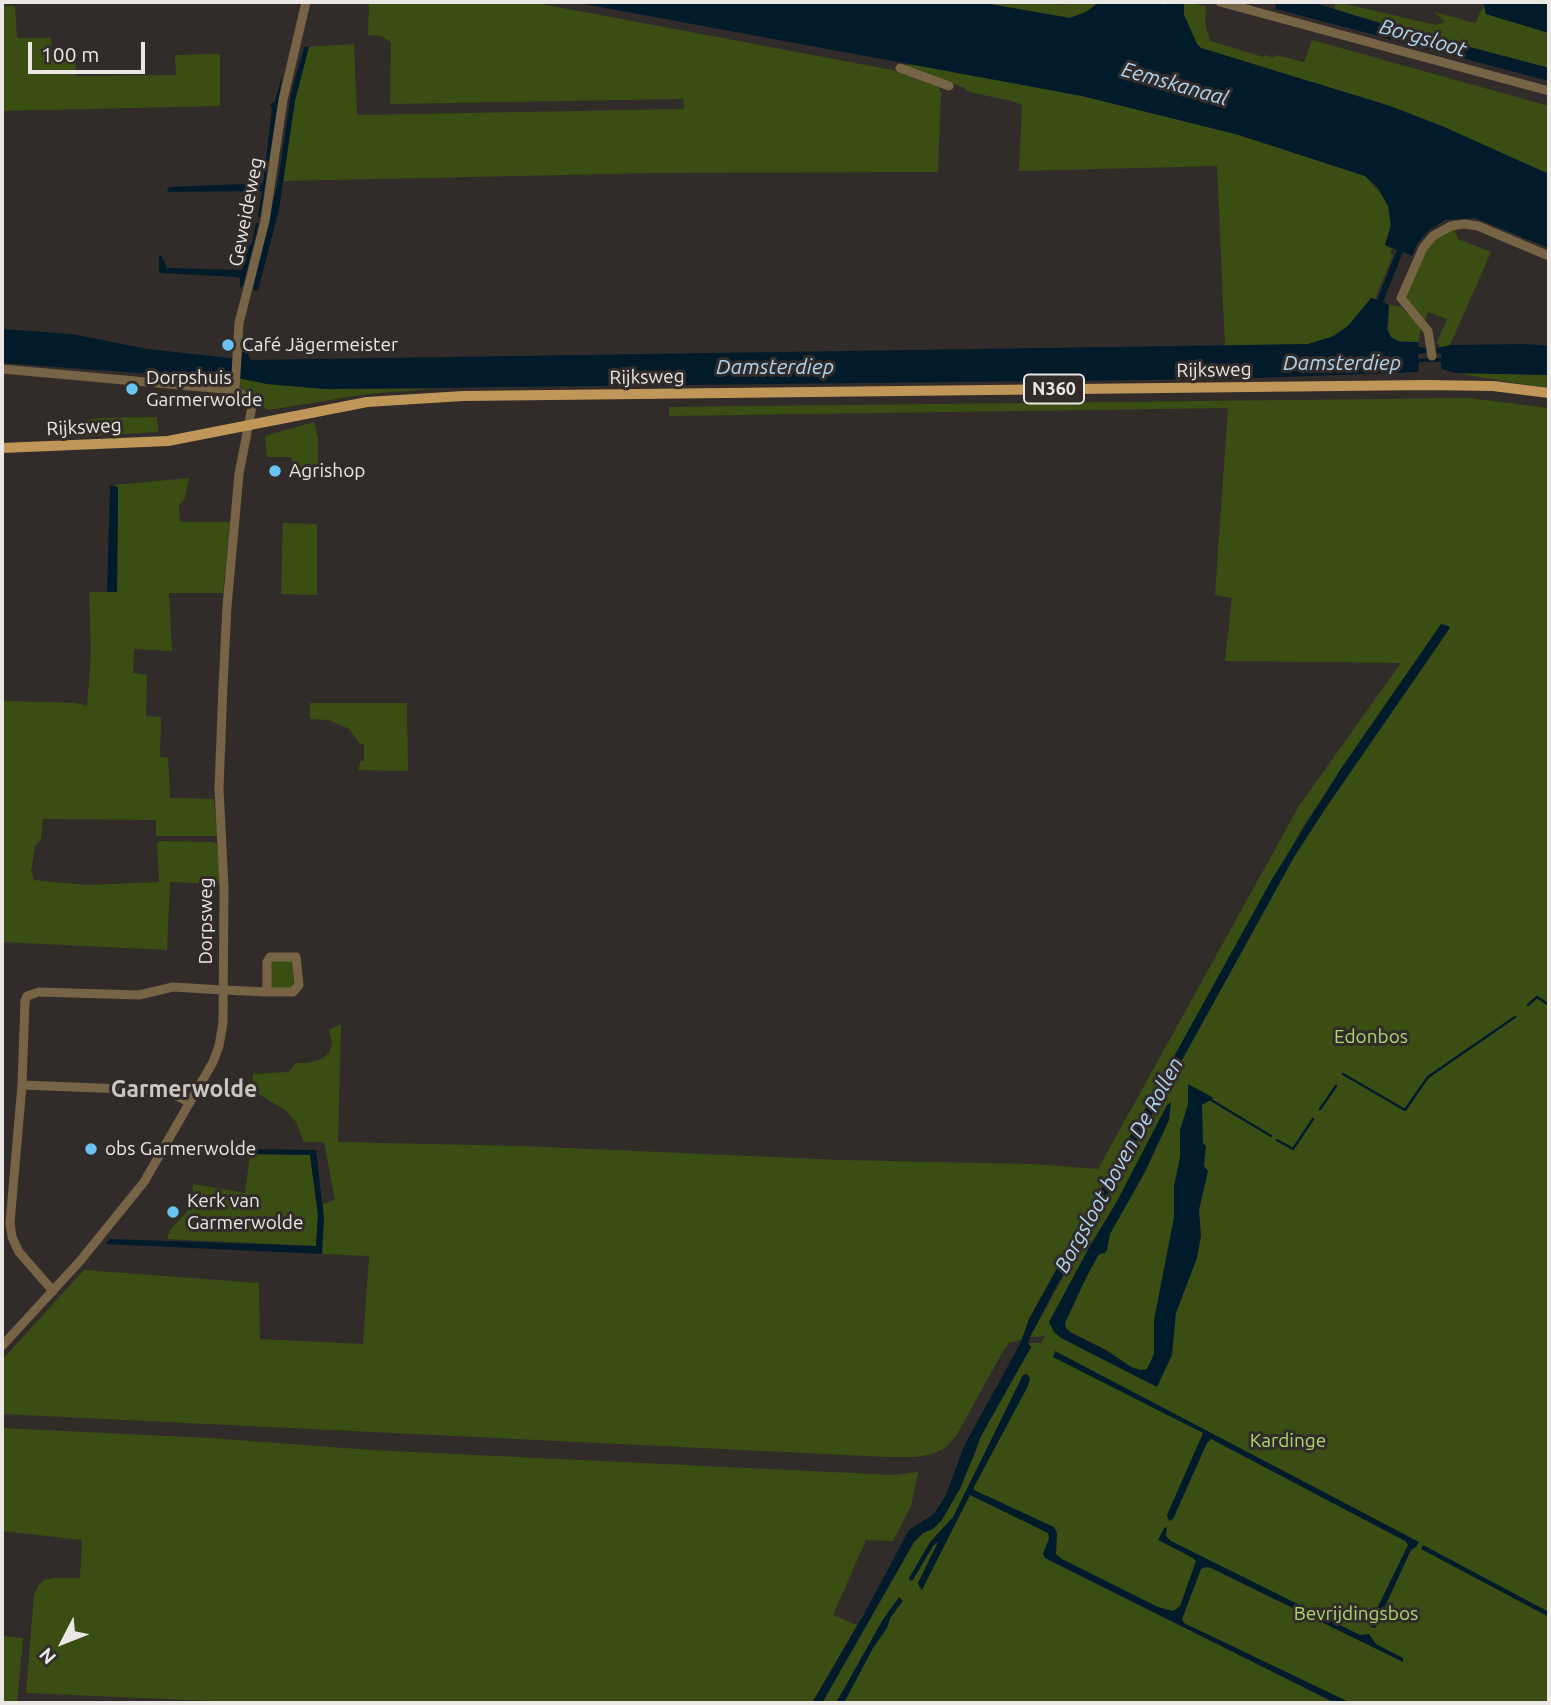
<!DOCTYPE html>
<meta charset="utf-8">
<style>
body{margin:0}
#map{position:relative;width:1551px;height:1705px;overflow:hidden;background:#312c29;font-family:Ubuntu,sans-serif}
canvas{display:block}
.frame{position:absolute;inset:0;border:4px solid #eae7e5;pointer-events:none}
.north{position:absolute;left:28px;top:1607px;width:70px;height:70px;-webkit-text-stroke:5px #312c29;paint-order:stroke;rotate:228deg;font-size:19px;font-weight:700;line-height:28px;text-align:center;color:#eae7e5}
.north::after{content:'';display:block;margin:auto;width:24px;height:32px;background:#eae7e5;clip-path:polygon(50% 0,100% 100%,50% 72%,0 100%)}
.scale{position:absolute;left:28px;top:42px;width:117px;height:32px;box-sizing:border-box;border:4px solid #eae7e5;border-top:0;padding-left:9px;font-size:21px;line-height:24px;white-space:nowrap;color:#eae7e5;-webkit-text-stroke:5px #312c29;paint-order:stroke}
</style>
<div id="map">
<canvas width="1551" height="1705"></canvas>
<div class="frame"></div>
<div class="north">N</div>
<div class="scale">100 m</div>
</div>
<script>
const context = document.querySelector('canvas').getContext('2d');
context.lineJoin = 'round';
function fill(path, color) {
  context.fillStyle = color;
  context.fill(path, 'evenodd');
}
function shape(rows) {
  const path = new Path2D();
  for (const r of rows) {
    path.moveTo(r[0], r[1]);
    for (let i = 2; i < r.length; i += 2) path.lineTo(r[i], r[i + 1]);
  }
  return path;
}
function stroke(path, color, width, dash) {
  context.strokeStyle = color;
  context.lineWidth = width;
  context.lineCap = dash ? 'butt' : 'round';
  context.setLineDash(dash || []);
  context.stroke(path);
}
function drawText(font, color, halo, rows, align = 'center') {
  context.font = font + ' Ubuntu,sans-serif';
  context.lineWidth = 6;
  context.setLineDash([]);
  context.textBaseline = 'middle';
  context.strokeStyle = halo;
  context.fillStyle = color;
  for (const [text, x, y, turn = 0] of rows) {
    context.save();
    context.translate(x, y);
    context.rotate((+turn || 0) * Math.PI / 180);
    context.textAlign = isNaN(turn) ? turn : align;
    if (halo) context.strokeText(text, 0, 0);
    context.fillText(text, 0, 0);
    context.restore();
  }
}
fill(shape([
 [369,2,531,2,892,70,939,87,941,93,938,172,656,173,283,181,289,107,306,47,354,44,357,115,684,109,683,99,390,104,391,42,381,36,368,35],
 [978,2,1033,2,1062,5,1079,2,1099,2,1086,12,1070,18],
 [1184,2,1206,6,1205,23,1210,41,1263,57,1265,55,1274,58,1276,55,1304,62,1312,40,1549,106,1549,174,1390,106,1201,48,1197,44,1184,15],
 [1336,2,1436,25,1445,22,1434,12,1475,23,1484,5,1486,14,1549,33,1549,68,1334,10],
 [2,6,15,6,17,38,51,38,52,59,75,57,76,76,176,75,175,55,220,54,220,106,2,111],
 [914,64,1082,96,1162,115,1239,135,1365,176,1383,196,1388,206,1391,225,1385,245,1392,249,1390,253,1393,255,1375,299,1372,298,1348,326,1329,338,1309,344,1225,346,1217,166,1019,171,1022,105,1012,101,969,92,963,87,906,69,907,65],
 [1454,228,1458,239,1491,252,1450,345,1441,347,1437,342,1447,319,1428,312,1425,320,1422,320,1408,304,1406,297,1425,250,1431,242],
 [1389,305,1401,307,1421,328,1418,342,1395,341,1388,334],
 [1456,373,1549,375,1549,388,1502,381],
 [238,378,267,384,325,389,431,389,367,394,269,410,256,404,239,384],
 [1468,398,1549,408,1549,1703,822,1703,914,1542,923,1533,973,1459,981,1436,1031,1347,1028,1343,1041,1343,1045,1336,1030,1337,1294,857,1325,809,1449,629,1448,626,1442,624,1305,823,1029,1319,1023,1339,1009,1343,1002,1353,956,1436,945,1448,932,1454,916,1457,887,1457,2,1414,2,1360,84,1270,259,1283,260,1339,363,1344,369,1256,322,1254,323,1204,335,1200,324,1142,304,1142,296,1122,285,1110,252,1090,253,1074,288,1072,296,1063,308,1063,322,1059,329,1053,332,1043,329,1030,341,1024,338,1142,523,1146,841,1160,1031,1164,1098,1169,1299,806,1401,663,1225,661,1232,598,1215,595,1228,408,669,416,669,407],
 [157,417,158,432,72,437,87,420,98,418],
 [314,422,318,439,318,471,293,470,291,457,267,457,265,436],
 [189,478,185,498,179,505,180,522,230,522,223,593,169,593,172,651,134,649,133,673,147,675,146,716,161,717,160,757,168,758,170,798,214,799,217,836,156,836,156,820,43,819,41,839,35,846,31,871,34,880,87,885,159,882,157,844,160,841,213,842,217,844,220,884,170,882,167,950,2,942,2,701,76,703,87,706,91,654,89,592,117,592,118,488,114,485],
 [283,523,317,524,317,595,281,594],
 [310,703,407,703,408,771,358,770,361,761,364,761,364,744,360,744,349,729,329,720,310,719],
 [292,959,294,988,270,988,270,960],
 [250,1154,310,1155,318,1215,316,1246,167,1239,170,1230,193,1205,193,1184,245,1193],
 [2,1428,210,1438,371,1450,894,1475,918,1472,911,1506,893,1541,866,1540,833,1615,857,1625,812,1703,259,1703,26,1693,34,1595,38,1586,44,1580,54,1578,80,1578,82,1540,2,1531],
 [2,1636,23,1638,17,1703,2,1703]
]), '#3a4e14');
fill(shape([
 [573,2,978,2,1070,18,1086,12,1099,2,1153,2,1166,5,1168,2,1184,2,1184,15,1197,44,1201,48,1390,106,1442,126,1549,174,1549,248,1475,218,1445,220,1427,232,1417,244,1412,256,1403,252,1383,302,1389,305,1387,329,1391,337,1401,342,1418,342,1418,347,1430,349,1430,352,1418,354,1418,359,1441,358,1441,354,1434,352,1434,349,1450,345,1524,344,1549,346,1549,375,1456,373,1441,369,1441,362,1419,362,1418,372,1228,379,325,389,267,384,238,378,206,378,163,375,158,377,152,374,2,363,2,329,72,334,147,349,238,359,242,355,244,336,250,336,248,355,251,360,1308,344,1334,336,1348,326,1371,298,1377,300,1397,250,1385,245,1391,225,1388,206,1378,188,1365,176,1239,135,1082,96],
 [1275,2,1312,2,1389,26,1549,68,1549,81,1276,9],
 [1486,2,1549,2,1549,33,1486,14,1484,5],
 [304,47,309,47,295,101,279,210,258,290,256,291,253,289,278,181,291,94],
 [283,72,260,217,258,217,262,191,167,192,169,187,263,183,272,109,270,104,275,102],
 [256,223,259,223,243,286,240,288,240,278,237,277,161,273,159,271,159,256,161,255,167,268,242,270,245,262,244,252,252,243],
 [110,485,118,487,117,592,107,592],
 [1441,624,1448,626,1450,628,1325,809,1294,857,1054,1291,1030,1337,1028,1343,1031,1347,981,1436,961,1487,942,1520,933,1529,923,1533,914,1542,822,1703,812,1703,863,1616,909,1530,934,1514,946,1495,964,1446,1020,1344,1029,1319,1272,879,1340,770],
 [1188,1084,1214,1098,1202,1105,1203,1143,1206,1146,1204,1166,1208,1171,1199,1210,1201,1236,1197,1258,1176,1313,1172,1355,1157,1387,1061,1338,1054,1332,1049,1322,1091,1244,1116,1203,1167,1105,1171,1102,1169,1120,1145,1172,1110,1234,1107,1250,1105,1253,1099,1254,1087,1276,1065,1323,1066,1328,1070,1332,1106,1350,1131,1367,1141,1370,1147,1369,1154,1354,1154,1320,1174,1217,1174,1186,1180,1157,1180,1130,1188,1104],
 [250,1149,316,1150,324,1219,322,1254,105,1244,110,1239,316,1246,318,1215,310,1155,250,1154],
 [1055,1351,1419,1542,1416,1547,1411,1550,1375,1628,1371,1627,1370,1623,1408,1545,1405,1541,1211,1439,1207,1443,1173,1519,1169,1521,1167,1515,1203,1433,1053,1357],
 [1027,1374,1030,1378,1028,1386,974,1487,974,1490,1054,1527,1057,1533,1056,1554,1062,1559,1158,1607,1173,1611,1180,1606,1196,1561,1193,1558,1158,1540,1164,1528,1167,1527,1166,1536,1171,1541,1360,1635,1369,1634,1376,1644,1403,1658,1403,1662,1211,1568,1206,1567,1201,1569,1182,1619,1184,1623,1351,1703,1335,1703,1045,1558,1043,1554,1049,1538,1048,1533,970,1495,922,1590,920,1588,918,1583,938,1542,933,1546,913,1580,910,1581,909,1578,930,1542,953,1517,1023,1375],
 [1423,1545,1549,1612,1549,1617,1421,1549],
 [899,1597,903,1601,890,1618,887,1628,873,1648,845,1701,843,1703,836,1703,882,1621]
]), '#021b2b');
stroke(shape([
 [1528,1005,1537,997,1549,1005],
 [1343,1074,1405,1110,1428,1077,1515,1017],
 [1211,1100,1271,1136],
 [1320,1109,1336,1086],
 [1277,1140,1293,1149,1313,1119]
]), '#021b2b', 2.5);
stroke(shape([
 [1220,2,1549,91],
 [900,68,949,86],
 [1432,356,1428,331,1401,298,1423,248,1433,236,1451,226,1464,224,1478,226,1549,256],
 [2,369,235,390,247,398,252,407,239,474,227,606,223,686,219,789,224,887,223,1023,219,1046,213,1062,144,1182,80,1261,2,1346],
 [235,390,239,323,265,221,283,100,306,2],
 [22,1085,150,1090,168,1092,189,1102],
 [53,1291,19,1252,12,1237,10,1223,22,1085,25,1001,27,996,39,992,139,995,173,987,223,990,267,992,293,992,299,985,296,957,270,957,267,962,267,992]
]), '#776346', 9);
stroke(shape([
 [2,448,168,441,367,402,463,396,1426,385,1493,386,1549,393]
]), '#c19759', 10);
for (const [x, y, r, color] of [
 [228,345,7,"#6ac3f1"],
 [132,389,7,"#6ac3f1"],
 [275,471,7,"#6ac3f1"],
 [91,1149,7,"#6ac3f1"],
 [173,1212,7,"#6ac3f1"]
]) {
  const dot = new Path2D();
  dot.arc(x, y, r, 0, 2 * Math.PI);
  context.fillStyle = color;
  context.fill(dot);
  stroke(dot, '#312c29', 2.5);
}
for (const [x, y, w] of [
 [1054,389,60]
]) {
  const box = new Path2D();
  box.roundRect(x - w / 2, y - 14.5, w, 29, 5);
  context.fillStyle = '#312c29';
  context.fill(box);
  stroke(box, '#eae7e5', 2);
}
drawText('bold 18px', '#eae7e5', null, [
 ["N360",1054,389]
]);
drawText('19px', '#eae7e5', '#312c29', [
 ["Geweideweg",246,212,-79],
 ["Rijksweg",1214,370,-1],
 ["Rijksweg",647,377,-1],
 ["Rijksweg",84,427,-3],
 ["Dorpsweg",206,921,-90]
]);
drawText('19px', '#eae7e5', '#312c29', [
 ["Café Jägermeister",242,345],
 ["Dorpshuis",146,378],
 ["Garmerwolde",146,400],
 ["Agrishop",289,471],
 ["obs Garmerwolde",105,1149],
 ["Kerk van",187,1201],
 ["Garmerwolde",187,1223]
], 'left');
drawText('19px', '#aed86e', '#312c29', [
 ["Edonbos",1371,1037],
 ["Kardinge",1288,1441],
 ["Bevrijdingsbos",1356,1614]
]);
drawText('italic 21px', '#afd6f2', '#312c29', [
 ["Borgsloot",1423,38,16],
 ["Eemskanaal",1175,84,16],
 ["Damsterdiep",1342,363],
 ["Damsterdiep",775,367],
 ["Borgsloot boven De Rollen",1119,1165,-61]
]);
drawText('bold 23px', '#ccc6c1', '#312c29', [
 ["Garmerwolde",184,1089]
]);
</script>
